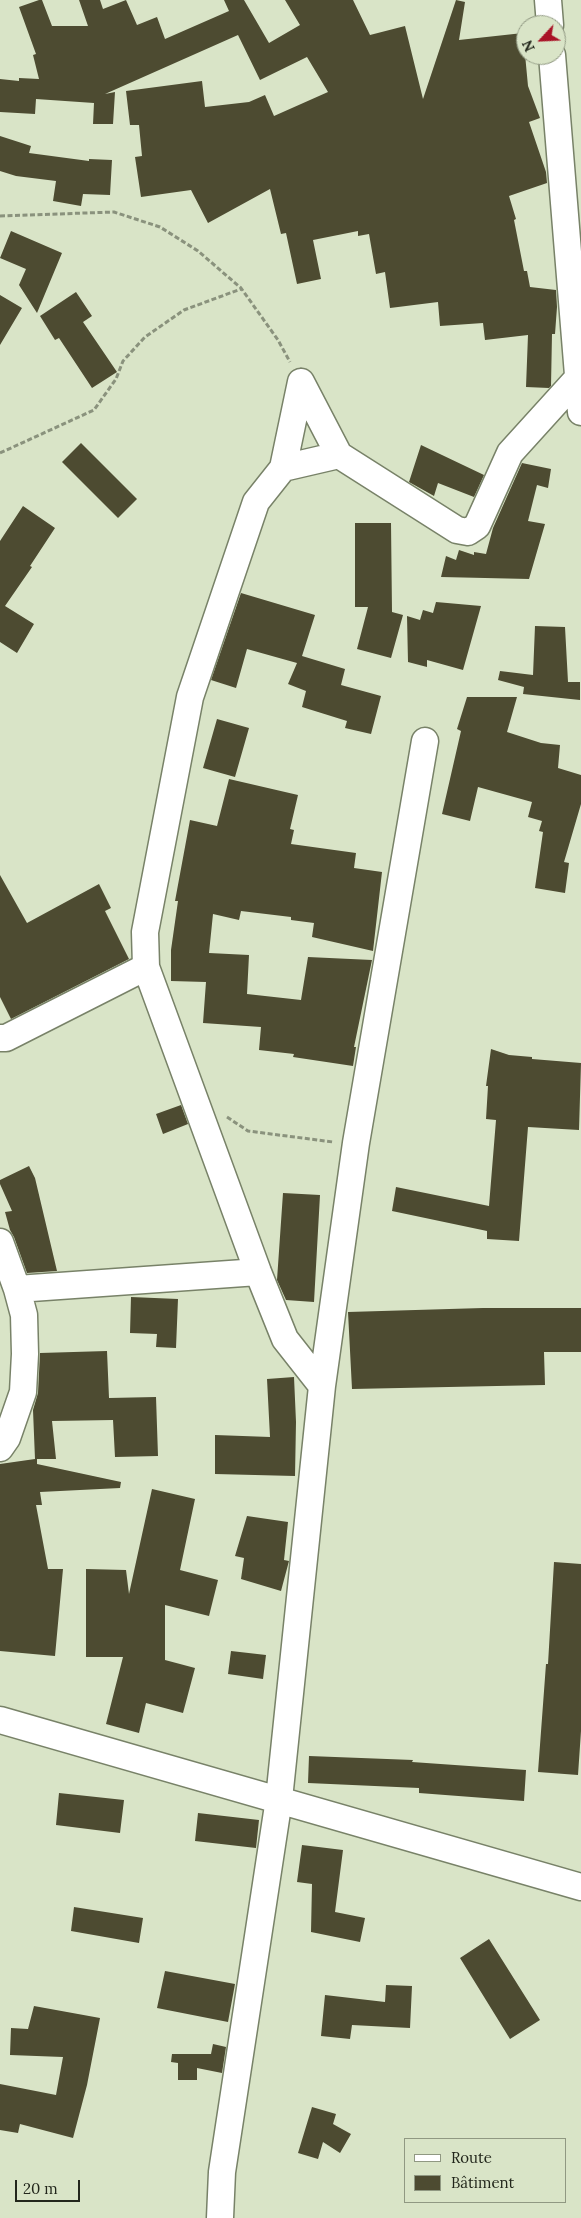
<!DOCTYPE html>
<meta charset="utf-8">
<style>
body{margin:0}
#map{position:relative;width:581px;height:2218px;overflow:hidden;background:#d9e4c7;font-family:Lora,serif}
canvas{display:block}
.legend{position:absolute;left:404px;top:2138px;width:162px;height:65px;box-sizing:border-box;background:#d9e4c7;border:1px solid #909882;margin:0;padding:6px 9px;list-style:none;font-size:15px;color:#22261b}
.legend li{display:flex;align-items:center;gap:10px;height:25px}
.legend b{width:25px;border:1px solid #909882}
.north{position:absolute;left:516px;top:15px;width:50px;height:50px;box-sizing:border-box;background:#d9e4c7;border:1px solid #909882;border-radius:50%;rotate:245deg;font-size:14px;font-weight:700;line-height:20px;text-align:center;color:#22261b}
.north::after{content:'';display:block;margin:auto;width:18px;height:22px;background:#a91327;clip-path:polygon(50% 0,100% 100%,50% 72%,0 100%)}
.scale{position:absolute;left:15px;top:2180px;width:65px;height:22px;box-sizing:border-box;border:2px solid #22261b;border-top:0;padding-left:6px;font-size:15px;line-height:18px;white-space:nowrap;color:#22261b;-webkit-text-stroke:4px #d9e4c7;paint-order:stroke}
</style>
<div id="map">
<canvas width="581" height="2218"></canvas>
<ul class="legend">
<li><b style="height:6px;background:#fff"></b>Route</li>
<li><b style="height:14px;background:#4d4b31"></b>Bâtiment</li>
</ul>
<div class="north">N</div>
<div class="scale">20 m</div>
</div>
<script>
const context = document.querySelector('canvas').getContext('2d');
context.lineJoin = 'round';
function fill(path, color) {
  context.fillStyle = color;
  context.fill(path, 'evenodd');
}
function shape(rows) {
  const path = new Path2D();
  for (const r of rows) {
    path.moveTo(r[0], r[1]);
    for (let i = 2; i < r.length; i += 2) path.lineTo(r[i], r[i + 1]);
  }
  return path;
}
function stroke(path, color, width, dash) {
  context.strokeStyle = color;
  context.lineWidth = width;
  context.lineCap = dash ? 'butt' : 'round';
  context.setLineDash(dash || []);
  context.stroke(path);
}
fill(shape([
 [39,0,42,0,52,26,88,26,79,0,100,0,103,9,126,0,137,25,157,17,165,39,229,11,224,0,244,0,269,43,300,25,285,0,353,0,370,35,405,26,423,99,456,0,465,2,459,40,523,33,528,86,540,118,529,122,546,172,547,183,509,196,516,219,514,220,524,271,527,271,530,287,556,290,557,307,555,334,552,334,551,386,549,388,526,387,528,335,485,340,483,323,440,326,438,302,390,308,385,272,376,274,369,234,358,236,358,231,313,240,321,279,297,284,286,233,281,234,270,189,208,223,191,190,141,197,135,157,142,156,139,125,130,125,126,91,202,81,205,107,249,102,265,95,274,116,328,92,307,57,260,80,238,35,105,94,115,92,113,124,93,124,94,103,36,99,35,114,0,112,0,79,19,81,19,78,39,79,33,55,36,54,19,7],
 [0,136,31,146,29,153,89,161,89,159,112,160,110,195,83,194,81,206,53,201,56,181,16,176,0,171],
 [11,231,62,253,37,313,19,285,26,269,0,258],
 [76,292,92,316,83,322,117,372,92,388,59,338,55,340,40,316],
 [0,295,22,308,0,345],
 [81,443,137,499,118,518,62,462],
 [421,445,484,475,474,497,438,483,434,496,409,482],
 [522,463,551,469,548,488,537,485,528,521,545,524,529,579,441,577,446,556,456,560,459,550,474,555,474,552,486,554,493,528],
 [23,506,55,528,30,566,32,567,5,606,34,624,17,653,0,642,0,541],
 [355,523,391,523,392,612,403,615,391,658,357,649,368,607,355,607],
 [241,593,315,615,302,656,345,669,341,685,381,696,371,734,345,728,347,721,302,707,306,691,288,684,297,663,247,649,236,688,211,680],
 [436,602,481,606,463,670,427,660,427,667,408,662,407,616,420,620,423,610,433,613],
 [535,626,565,627,568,682,580,682,580,700,523,694,524,687,498,680,500,671,533,675],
 [467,697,517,697,507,732,541,743,560,745,558,768,581,775,581,804,564,862,569,863,565,893,535,888,543,832,539,831,542,821,528,817,532,802,478,787,470,821,442,814,461,731,457,729],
 [217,719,249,728,235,777,203,768],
 [229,779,298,795,290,829,294,830,291,844,356,853,354,868,382,872,373,951,312,937,314,923,291,920,291,917,241,911,239,920,213,914,209,953,249,955,247,994,301,1000,308,957,372,960,354,1047,356,1047,353,1066,293,1057,294,1054,259,1050,261,1027,203,1023,206,982,171,981,171,950,178,901,175,901,190,820,217,826],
 [0,875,27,923,99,884,111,908,105,911,129,959,11,1019,0,997],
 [491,1049,509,1055,532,1057,532,1059,581,1063,579,1130,528,1127,519,1241,487,1239,487,1231,392,1211,396,1187,489,1206,496,1120,486,1119,488,1086,486,1086],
 [181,1105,188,1124,163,1134,156,1114],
 [29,1166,35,1178,57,1271,27,1273,14,1237,10,1230,5,1212,12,1211,0,1184,0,1180],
 [283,1193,320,1195,314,1302,286,1300,277,1280],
 [131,1297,178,1299,176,1348,156,1347,157,1334,130,1333],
 [483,1308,581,1308,581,1352,544,1352,545,1385,352,1389,348,1312],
 [107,1351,109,1398,156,1397,158,1456,115,1457,113,1420,52,1421,56,1459,37,1459,37,1464,121,1482,120,1488,40,1492,42,1505,36,1505,48,1569,63,1569,55,1656,0,1651,0,1464,35,1459,33,1410,38,1393,40,1353],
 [294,1377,296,1422,295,1476,215,1474,215,1435,270,1437,267,1379],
 [152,1489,195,1499,180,1570,218,1580,209,1616,165,1605,165,1660,195,1668,183,1713,146,1703,139,1733,106,1724,123,1657,86,1657,86,1569,126,1570,129,1594],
 [247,1516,288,1522,284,1560,289,1561,281,1591,241,1579,244,1558,235,1556],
 [554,1562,581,1564,581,1731,578,1775,538,1772,546,1664,548,1664],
 [231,1651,266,1655,263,1679,228,1674],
 [309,1756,413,1760,412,1762,526,1770,524,1801,419,1793,419,1788,308,1783],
 [59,1793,124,1800,120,1833,56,1825],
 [198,1813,259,1820,256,1848,195,1841],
 [302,1845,343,1850,335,1912,365,1918,360,1942,311,1932,312,1884,297,1882],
 [74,1907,143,1918,139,1943,71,1931],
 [489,1939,540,2020,510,2039,460,1958],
 [165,1971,235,1984,228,2022,157,2008],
 [386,1985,412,1986,410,2028,352,2025,350,2039,321,2036,325,1995,385,2002],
 [34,2006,100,2018,87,2085,73,2138,20,2124,18,2133,0,2130,0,2084,56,2095,63,2057,10,2055,11,2028,28,2029],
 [213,2044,226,2047,222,2073,197,2068,197,2080,178,2080,178,2063,171,2062,172,2054,211,2054],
 [312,2107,336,2114,333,2124,351,2134,340,2153,323,2142,318,2159,298,2153]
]), '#4d4b31');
const minor = shape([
 [548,0,550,25],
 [552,55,581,412],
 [301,382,339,455],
 [283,468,301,382],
 [0,1038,6,1038,146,967],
 [0,1242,17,1289,24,1315,25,1354,23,1392,7,1438,0,1448],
 [17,1289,258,1272],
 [322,1386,285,1339,258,1272,146,967,145,932,190,697,256,502,283,468,339,455,457,530,468,532,477,526,510,453,578,378],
 [0,1720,581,1887],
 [220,2218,222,2172,279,1799,322,1386,356,1143,425,741]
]);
stroke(minor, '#788268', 29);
stroke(shape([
 [0,216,114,212,160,227,198,251,241,288,278,340,290,362],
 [0,453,94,410,116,379,123,361,145,337,184,310,241,289],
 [227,1117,248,1131,333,1142]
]), '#8a927d', 3, [5, 2.5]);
stroke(minor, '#fff', 26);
</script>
